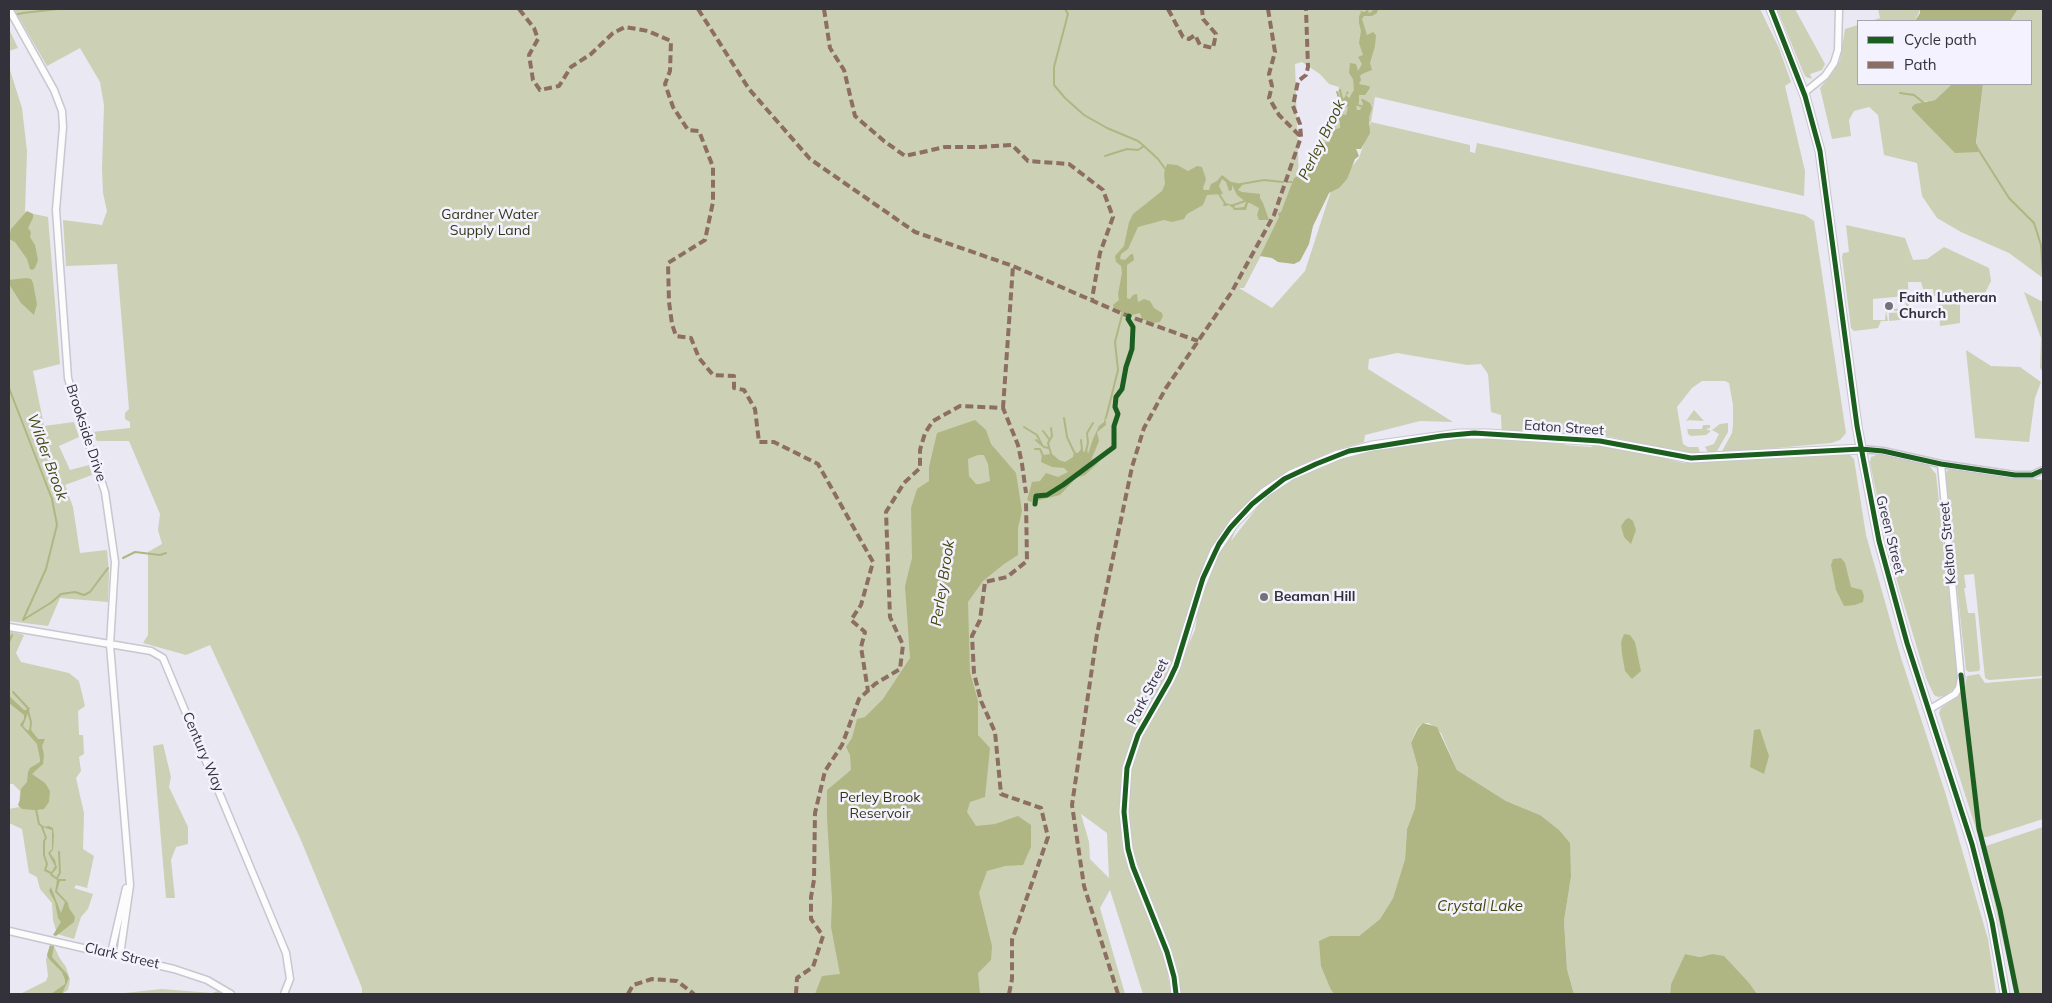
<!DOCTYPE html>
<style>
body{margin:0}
#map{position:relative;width:2052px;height:1003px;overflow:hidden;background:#eae8f3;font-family:Mulish,sans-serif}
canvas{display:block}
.frame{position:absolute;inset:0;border:10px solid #33323a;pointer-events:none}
.legend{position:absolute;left:1857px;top:20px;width:175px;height:65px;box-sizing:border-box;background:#f3f2fe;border:1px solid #a6a5b0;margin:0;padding:6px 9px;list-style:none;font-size:15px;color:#33323a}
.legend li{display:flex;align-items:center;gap:10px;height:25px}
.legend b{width:25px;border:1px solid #a6a5b0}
</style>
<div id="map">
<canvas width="2052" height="1003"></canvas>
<div class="frame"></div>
<ul class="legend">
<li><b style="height:6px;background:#1b5e20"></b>Cycle path</li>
<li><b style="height:6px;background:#8d6e63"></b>Path</li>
</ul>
</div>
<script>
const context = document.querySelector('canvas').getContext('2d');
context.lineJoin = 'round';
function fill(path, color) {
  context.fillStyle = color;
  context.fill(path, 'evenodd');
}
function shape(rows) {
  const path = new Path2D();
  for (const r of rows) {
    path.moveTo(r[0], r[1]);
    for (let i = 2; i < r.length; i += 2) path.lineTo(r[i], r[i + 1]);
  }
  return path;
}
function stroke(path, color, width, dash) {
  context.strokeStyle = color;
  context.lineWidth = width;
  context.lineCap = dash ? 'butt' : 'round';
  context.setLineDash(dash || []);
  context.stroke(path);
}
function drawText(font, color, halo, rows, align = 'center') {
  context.font = font + ' Mulish,sans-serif';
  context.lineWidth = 5;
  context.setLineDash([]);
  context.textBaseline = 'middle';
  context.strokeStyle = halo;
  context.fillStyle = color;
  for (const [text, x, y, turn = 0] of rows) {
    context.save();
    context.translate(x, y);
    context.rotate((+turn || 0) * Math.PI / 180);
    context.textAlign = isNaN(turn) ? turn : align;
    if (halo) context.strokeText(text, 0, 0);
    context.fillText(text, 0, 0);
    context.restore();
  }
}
fill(shape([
 [14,9,1760,9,1779,48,1791,82,1785,86,1805,171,1804,196,1375,97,1371,122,1470,145,1470,152,1475,153,1477,143,1805,215,1814,221,1846,433,1840,440,1831,443,1721,453,1732,433,1733,425,1733,405,1729,383,1725,381,1702,381,1692,388,1677,407,1683,444,1688,447,1698,447,1700,452,1698,455,1674,452,1611,437,1586,434,1565,433,1565,445,1591,447,1595,445,1631,450,1684,463,1849,454,1854,459,1866,535,1901,658,1946,795,1988,939,1996,994,1757,994,1750,984,1712,954,1700,957,1685,954,1671,984,1670,994,1574,994,1567,969,1564,921,1571,877,1540,815,1506,801,1457,770,1441,733,1429,723,1423,723,1417,728,1411,743,1418,768,1415,808,1407,829,1405,859,1393,898,1380,919,1359,936,1330,936,1331,990,1334,994,1180,994,1177,967,1168,941,1133,853,1123,847,1137,888,1165,957,1171,994,1143,994,1110,890,1100,908,1125,994,362,994,362,988,300,838,210,645,186,655,143,643,148,635,148,552,162,544,158,530,160,514,129,441,97,441,92,432,130,428,130,422,125,419,125,413,129,409,117,264,66,266,63,220,102,225,107,211,103,193,102,169,104,105,100,82,80,48,47,66],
 [1302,62,1320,74,1329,84,1339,87,1334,112,1330,121,1300,175,1316,180,1351,110,1348,101,1350,95,1358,116,1371,122,1359,158,1331,191,1305,271,1272,308,1239,288,1244,288,1299,183,1295,64],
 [1397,353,1467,365,1481,364,1488,374,1491,412,1501,415,1502,438,1463,435,1350,454,1292,478,1263,500,1231,541,1244,509,1292,469,1336,450,1364,442,1365,435,1420,421,1453,422,1368,369,1369,359],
 [1197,617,1195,630,1178,668,1183,649],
 [1081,814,1107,833,1109,878,1090,859,1089,842],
 [1777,9,1795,9,1825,64,1822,70,1810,74,1812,79,1806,77,1804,74],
 [1878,9,1920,9,1920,10,1915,21,1871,21,1880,18],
 [2018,9,2043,9,2043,278,2009,253,1961,232,1937,218,1922,196,1917,163,1884,155,1878,115,1869,107,1854,111,1849,120,1851,136,1832,139,1820,88,1834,71,1840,60,1845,29,1858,25,1858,84,1952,84,1935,100,1922,102,1976,145,1983,84,2031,84,2031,21,2010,21],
 [9,29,18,48,9,51],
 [9,67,22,108,27,151,25,212,48,217,60,364,33,371,44,426,74,422,79,437,59,446,70,470,89,465,92,475,65,485,73,507,80,553,107,550,109,571,108,602,60,598,48,626,9,621],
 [1846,225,1905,238,1913,260,1927,259,1944,247,1989,268,1991,281,1983,297,1971,301,1969,295,1960,297,1960,323,1940,326,1938,296,1934,296,1933,289,1923,289,1921,282,1908,282,1909,310,1894,311,1894,309,1906,308,1905,296,1873,299,1873,320,1885,320,1886,311,1888,321,1881,321,1878,328,1854,331,1851,328,1842,257,1843,253,1849,252],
 [2024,292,2043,302,2043,372,2040,368,2041,338],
 [1909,312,1909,319,1889,321,1889,313],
 [1966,350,1991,366,2020,367,2041,382,2035,398,2029,442,1975,438],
 [1694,410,1704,421,1686,420,1687,429,1702,429,1703,425,1710,425,1710,428,1706,429,1711,431,1706,435,1691,436,1688,434,1686,421],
 [1728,423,1728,432,1717,451,1709,454,1705,447,1714,444,1719,434,1712,430,1720,424],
 [1879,454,1927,463,1936,474,1958,678,1955,688,1944,696,1938,697,1934,695,1926,678,1889,554,1870,463,1871,457],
 [1952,468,2043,480,2043,676,1989,680,1985,678,1974,574,1964,575,1966,588,1964,588,1968,613,1975,613,1980,668,1979,671,1969,672,1966,670,1945,476,1947,471],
 [9,631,24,635,16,653,21,662,69,673,79,681,85,706,78,711,79,735,83,735,84,754,79,757,81,771,76,778,84,813,83,849,94,856,87,888,76,885,74,888,93,894,88,909,81,917,74,939,57,934,53,920,52,903,40,889,37,877,29,873,22,829,9,823,9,809,19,807,20,791,13,784,9,784],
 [1979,674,1985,683,2043,678,2043,819,1987,837,1982,837,1965,686,1967,676],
 [1962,690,1976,820,1980,835,1977,832,1939,713,1941,708,1953,700],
 [163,744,171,777,169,787,188,827,188,844,176,847,171,860,175,898,166,898,153,746],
 [2043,827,2043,994,2018,994,1999,900,1986,846],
 [1984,848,2000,913,2015,994,1983,852],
 [50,945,54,946,59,957,66,967,70,980,68,990,62,994,20,994,46,981,48,976,46,960],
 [162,989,212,993,218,991,222,994,115,994]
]), '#ccd0b5');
fill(shape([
 [1369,9,1368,12,1370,13,1374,9,1378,9,1377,13,1372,16,1364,16,1362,19,1367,35,1373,32,1376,35,1375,46,1370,63,1372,70,1362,74,1360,76,1361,80,1359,84,1369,86,1370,88,1365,95,1359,95,1359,103,1356,106,1357,110,1360,110,1363,104,1361,99,1363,99,1370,103,1372,108,1369,117,1370,133,1361,149,1356,149,1359,156,1355,159,1347,179,1339,188,1329,193,1313,226,1309,244,1300,261,1294,264,1278,262,1272,258,1260,256,1279,217,1278,213,1281,212,1294,178,1304,173,1304,170,1308,166,1307,164,1311,163,1316,156,1319,155,1318,148,1322,147,1323,143,1331,142,1326,139,1329,131,1340,128,1340,116,1342,114,1346,115,1348,107,1341,106,1345,104,1339,103,1339,102,1345,97,1347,91,1349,93,1346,95,1349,98,1354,90,1353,79,1349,73,1350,63,1356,64,1358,71,1362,64,1358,57,1363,55,1359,43,1361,31,1359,23,1359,16,1361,13,1360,11,1364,12],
 [1920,9,2018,9,2010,21,1915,21,1920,13],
 [1952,84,1983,84,1976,143,1979,149,1978,152,1955,153,1912,109,1912,107,1915,104,1935,100],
 [1167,164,1177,165,1188,171,1197,166,1202,167,1206,179,1203,188,1204,190,1209,190,1211,184,1217,181,1222,175,1231,182,1243,184,1238,190,1242,192,1260,194,1260,198,1263,203,1269,220,1259,220,1257,215,1259,208,1250,203,1248,203,1246,210,1234,210,1231,205,1223,206,1224,203,1234,205,1235,208,1244,207,1246,202,1237,195,1232,185,1232,190,1229,191,1226,182,1222,179,1219,186,1223,194,1207,195,1203,205,1187,214,1184,219,1172,222,1164,220,1138,227,1128,249,1121,254,1120,259,1125,260,1131,254,1133,254,1134,260,1127,265,1127,298,1130,299,1133,295,1137,294,1138,302,1144,299,1150,301,1154,308,1162,313,1163,316,1160,322,1152,323,1142,319,1140,313,1129,316,1114,308,1113,305,1119,300,1118,294,1122,273,1121,266,1116,262,1115,256,1124,246,1129,222,1133,214,1162,191,1165,184,1164,173],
 [27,211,33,214,33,218,28,228,31,232,30,237,35,245,38,260,35,268,32,270,30,269,27,259,15,242,9,239,11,229],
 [26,278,31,279,33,283,37,304,34,315,21,303,9,284,9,280],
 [1105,416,1106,425,1097,432,1099,441,1091,460,1098,457,1099,460,1097,464,1085,475,1076,478,1060,495,1031,502,1027,500,1032,482,1040,481,1046,473,1058,477,1068,472,1064,468,1052,467,1041,462,1042,455,1052,454,1059,460,1065,462,1073,457,1074,452,1078,453,1081,449,1084,452,1087,449,1088,454,1093,439,1099,426,1104,422],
 [975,420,986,430,991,444,1016,473,1022,511,1018,528,1018,555,1004,564,983,581,968,602,970,672,978,701,978,735,990,748,985,797,970,802,967,812,976,826,995,824,1018,816,1031,825,1031,847,1023,865,1005,866,987,871,979,893,992,946,991,960,978,973,980,994,815,994,822,976,840,974,831,927,832,899,827,818,827,790,851,770,850,755,846,747,852,738,857,719,865,717,883,699,910,658,905,586,912,558,911,508,917,489,929,481,929,467,937,433],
 [978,455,984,455,988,464,990,481,980,484,976,484,969,476,968,459],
 [1629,518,1633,521,1636,530,1631,544,1624,537,1621,526,1626,519],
 [1841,558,1845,563,1851,587,1862,590,1864,596,1863,602,1855,605,1844,606,1836,590,1831,565,1833,559],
 [1624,634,1630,635,1635,642,1641,671,1632,679,1625,671,1622,654,1621,642],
 [9,696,24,710,27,710,29,707,30,708,23,726,27,730,31,730,38,739,45,739,42,746,44,755,43,764,32,774,45,783,50,791,49,802,44,809,35,810,22,809,18,805,20,800,21,789,27,782,28,772,30,768,40,762,40,759,37,744,20,725,24,719,24,715,9,703],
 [1423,723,1437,727,1457,770,1506,801,1540,815,1559,830,1570,843,1571,877,1564,921,1567,969,1574,994,1334,994,1331,990,1321,966,1319,941,1330,936,1359,936,1380,919,1393,898,1405,859,1407,829,1415,808,1418,768,1411,743,1418,728],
 [1760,729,1769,756,1764,774,1750,767,1754,730],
 [49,826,53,828,54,836,53,850,50,853,55,860,57,868,52,874,60,880,57,891,68,903,69,908,75,917,74,922,56,936,53,935,61,922,58,918,55,902,49,891,51,887,61,913,65,902,55,892,57,880,50,875,55,866,48,853,52,849,52,830,42,827],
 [50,945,54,946,52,957,67,974,69,978,62,994,51,994,65,984,65,980,62,972,49,959,47,955],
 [1685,954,1700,957,1712,954,1724,956,1750,984,1757,994,1670,994,1671,984]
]), '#b0b683');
stroke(shape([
 [1065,9,1068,14,1054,67,1054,85,1065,98,1084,115,1107,128,1138,141,1144,146],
 [9,16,23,13,58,9],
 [1340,90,1342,99],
 [1337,92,1340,100],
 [1900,93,1914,95,1924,103],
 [1357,105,1361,106],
 [1336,122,1340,119],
 [1334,129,1336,116],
 [1978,149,2009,198,2034,223,2041,245,2043,274],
 [1105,156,1127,149,1138,150,1144,146,1158,159,1166,170],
 [1288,182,1292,182],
 [1241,184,1264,180,1283,182],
 [1219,194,1226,205],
 [1231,206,1245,201],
 [9,388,52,499,57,525,46,569,23,620],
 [1064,418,1067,437,1074,452],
 [1106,418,1118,370,1115,342,1123,311],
 [1024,427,1037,435,1042,445],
 [1043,431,1049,439],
 [1036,440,1044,447,1049,448],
 [1081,440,1082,450],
 [1035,449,1040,449,1043,456],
 [1086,451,1088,443,1087,433,1093,423],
 [1051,454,1048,443,1052,436,1051,428],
 [123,558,135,552,160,555,166,553],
 [23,620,52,602,61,594,75,592,84,595,90,592,108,568],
 [9,642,12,635],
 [13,692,27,707,31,722,30,732],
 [36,809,39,824,43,827],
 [42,827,46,838,44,841,44,855,47,864,45,870,51,873],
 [57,878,60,873,59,852],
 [58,880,65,880]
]), '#b0b683', 2);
const street = shape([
 [9,9,54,90,62,111,63,127,56,210,68,378,73,396,105,492,115,562,110,645,130,885,120,955],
 [1804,93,1825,76,1834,63,1838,50,1839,9],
 [1861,449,1883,451,1941,464,2015,475,2032,475,2043,470],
 [9,627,151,651,163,658,286,953,290,979,284,994],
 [1930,709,1955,694,1959,688,1961,678,1941,464],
 [9,931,174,969,207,980,231,994],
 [111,953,126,888]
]);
const secondary = shape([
 [1771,9,1805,96,1820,151,1857,426,1879,541,1907,643,1972,844,1992,922,2005,994],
 [1176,994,1174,977,1167,952,1133,867,1128,849,1124,812,1127,768,1138,735,1169,681,1176,666,1201,585,1215,551,1234,523,1264,493,1291,475,1338,455,1372,446,1459,434,1488,434,1600,441,1691,458,1861,449]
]);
stroke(street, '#c8c6cf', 9);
stroke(secondary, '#c8c6cf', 11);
stroke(street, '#fcfcfd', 6);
stroke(secondary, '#fcfcfd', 9);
stroke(shape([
 [519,9,534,28,538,39,529,55,533,80,540,90,559,86,571,67,591,54,613,33,625,27,648,31,671,41,670,71,665,84,673,107,688,130,699,131,713,167,713,202,705,240,668,263,669,302,672,324,676,336,691,338,699,358,713,375,734,376,734,388,744,390,755,409,759,442,774,442,818,464,873,562,861,605,851,620,865,632,861,647,868,691],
 [698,9,749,89,810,159,915,232,1013,266,1123,314,1198,341],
 [824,9,830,48,844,70,855,116,884,141,905,156,945,147,981,147,1012,145,1028,161,1069,164,1103,190,1113,217,1100,253,1092,299],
 [1168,9,1183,37,1189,39,1195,35,1200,45,1213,48,1216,34,1203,19,1202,9],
 [1268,9,1275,52,1269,74,1272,86,1269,98,1279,115,1301,137],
 [1003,408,1013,266],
 [628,994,633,985,652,979,677,981,694,994],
 [796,994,797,978,813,967,823,936,811,919,811,897,814,880,815,813,825,771,842,745,859,699,875,684,900,669,903,645,890,617,886,512,904,483,920,468,920,450,925,433,933,421,960,406,1003,408,1018,445,1022,464,1026,493],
 [1009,994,1012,979,1012,940,1048,837,1041,808,1001,794,995,732,981,701,974,673,972,636,980,620,985,582,1007,577,1027,561,1026,501],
 [1118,994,1084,886,1072,805,1097,634,1132,467,1144,428,1166,388,1231,293,1274,215,1301,137,1300,124,1293,106,1298,81,1306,75,1308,67,1306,9]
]), '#8d6e63', 4, [8, 4]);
stroke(shape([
 [1771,9,1805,96,1820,151,1857,426,1879,541,1907,643,1972,844,1992,922,2005,994],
 [1035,504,1036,496,1047,495,1063,485,1114,447,1114,426,1118,414,1115,407,1116,397,1122,389,1126,367,1132,349,1133,327,1128,319,1129,316],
 [1961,675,1979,829,2000,910,2017,994],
 [1176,994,1174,977,1167,952,1133,867,1128,849,1124,812,1127,768,1138,735,1169,681,1176,666,1203,578,1219,544,1230,528,1252,504,1284,479,1316,464,1349,451,1441,436,1474,433,1600,441,1691,458,1861,449,1883,451,1941,464,2015,475,2032,475,2043,470]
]), '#1b5e20', 5);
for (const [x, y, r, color] of [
 [1889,306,5,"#73727b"],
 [1264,597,5,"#73727b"]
]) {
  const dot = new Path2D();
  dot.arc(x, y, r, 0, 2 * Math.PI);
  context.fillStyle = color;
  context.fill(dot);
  stroke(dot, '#f3f2fe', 2);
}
drawText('14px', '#323614', '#f3f2fe', [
 ["Gardner Water",490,215],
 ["Supply Land",490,231],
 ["Perley Brook",880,798],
 ["Reservoir",880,814]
]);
drawText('bold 14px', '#33323a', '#f3f2fe', [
 ["Faith Lutheran",1899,298],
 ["Church",1899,314],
 ["Beaman Hill",1274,597]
], 'left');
drawText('14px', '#33323a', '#f3f2fe', [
 ["Eaton Street",1564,428,4],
 ["Brookside Drive",86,433,72],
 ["Green Street",1890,535,76],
 ["Kelton Street",1948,543,-95],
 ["Park Street",1148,692,-62],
 ["Century Way",203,752,67],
 ["Clark Street",122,956,13]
]);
drawText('italic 15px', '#43490c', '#f3f2fe', [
 ["Perley Brook",1322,140,-64],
 ["Wilder Brook",47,457,70],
 ["Perley Brook",943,583,-81],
 ["Crystal Lake",1480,906]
]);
</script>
